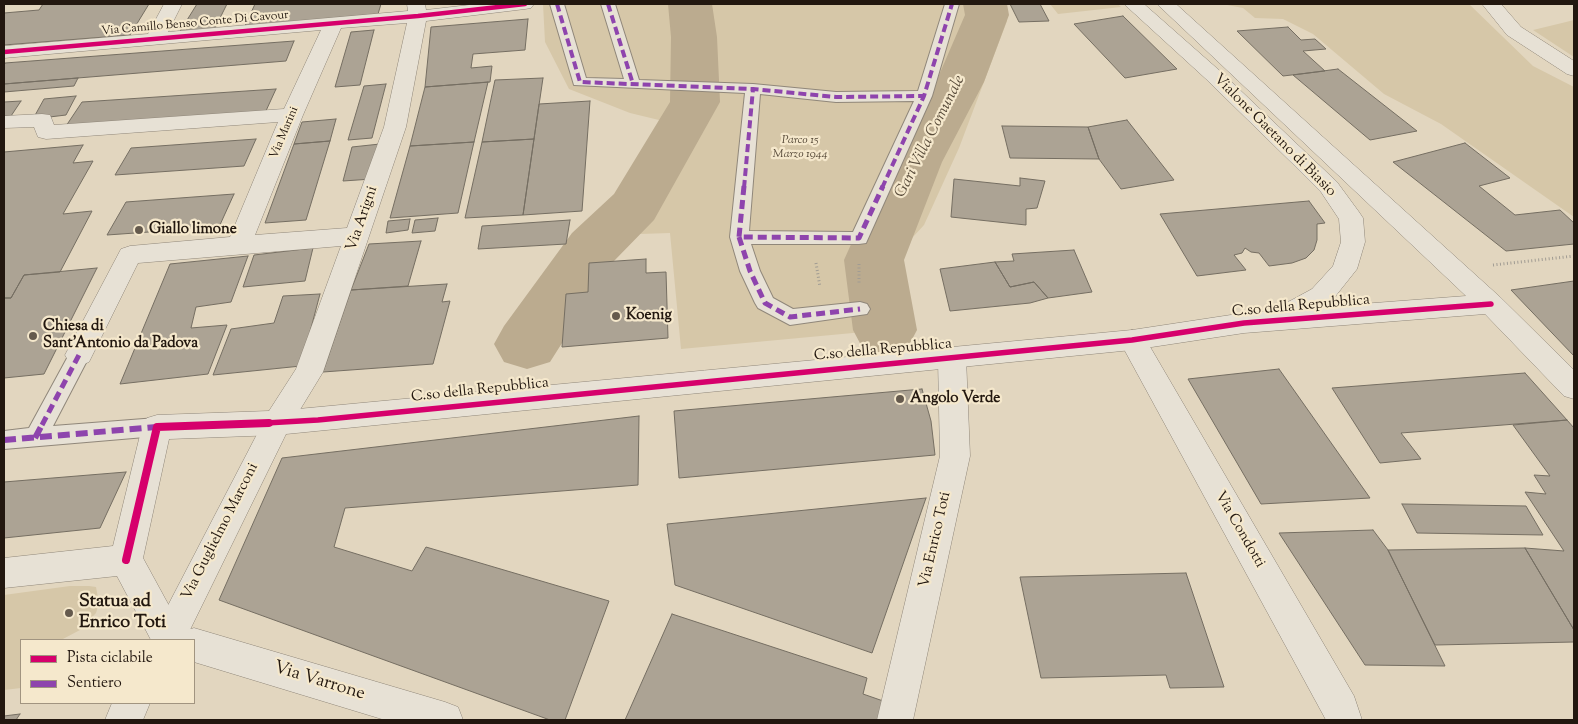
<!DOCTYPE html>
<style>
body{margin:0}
#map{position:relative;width:1578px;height:724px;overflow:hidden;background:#e2d6bf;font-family:"Sorts Mill Goudy",serif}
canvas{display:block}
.frame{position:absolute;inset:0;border:5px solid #22170f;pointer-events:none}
.legend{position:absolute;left:20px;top:639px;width:175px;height:65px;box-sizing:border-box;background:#f5e8cc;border:1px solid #a19480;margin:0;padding:6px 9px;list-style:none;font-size:15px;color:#22170f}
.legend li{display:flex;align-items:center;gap:10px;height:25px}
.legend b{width:25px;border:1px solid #a19480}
</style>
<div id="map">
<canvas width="1578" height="724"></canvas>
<div class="frame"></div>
<ul class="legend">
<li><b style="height:6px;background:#d6006c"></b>Pista ciclabile</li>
<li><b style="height:6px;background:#8e44ad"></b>Sentiero</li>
</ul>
</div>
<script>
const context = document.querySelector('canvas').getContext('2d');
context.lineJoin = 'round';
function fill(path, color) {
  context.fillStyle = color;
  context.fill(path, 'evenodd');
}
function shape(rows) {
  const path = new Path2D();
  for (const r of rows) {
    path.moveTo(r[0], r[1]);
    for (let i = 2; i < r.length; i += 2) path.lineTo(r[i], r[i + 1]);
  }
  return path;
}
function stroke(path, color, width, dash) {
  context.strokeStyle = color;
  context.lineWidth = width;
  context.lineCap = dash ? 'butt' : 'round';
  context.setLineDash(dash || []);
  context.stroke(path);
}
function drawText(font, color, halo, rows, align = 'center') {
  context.font = font + ' "Sorts Mill Goudy",serif';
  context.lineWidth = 4.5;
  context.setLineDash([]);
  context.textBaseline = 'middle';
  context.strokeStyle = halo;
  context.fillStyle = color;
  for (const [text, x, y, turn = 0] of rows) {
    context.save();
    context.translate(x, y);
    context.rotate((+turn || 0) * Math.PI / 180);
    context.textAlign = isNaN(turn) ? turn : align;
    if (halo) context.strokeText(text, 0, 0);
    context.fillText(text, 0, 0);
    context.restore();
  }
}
fill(shape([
 [543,4,1001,4,1007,21,959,148,924,225,902,249,885,330,681,349,670,233,640,234,636,182,659,120,630,113,569,89,545,42],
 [1050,4,1118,4,1121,7,1058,14],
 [1222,4,1469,4,1533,66,1574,87,1574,217,1441,124,1384,94,1313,34,1283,19,1255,18,1243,8],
 [1574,20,1574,57,1533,30,1562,23],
 [70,586,89,586,96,587,99,603,96,613,80,630,61,640,21,640,21,688,4,690,4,595]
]), '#d6c7a8');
fill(shape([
 [668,4,712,4,717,37,720,102,654,220,614,261,550,362,527,369,504,362,494,344,504,326,572,233,614,194,670,102,671,37,668,4],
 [963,4,1007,4,1009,15,984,82,942,162,904,260,917,330,908,347,885,354,862,347,853,330,844,260,888,162,936,82,965,15,963,4]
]), '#bbab8f');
const building = shape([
 [43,4,149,4,130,35,4,45,4,13,39,10,43,4],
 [197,4,227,4,214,30,179,33,197,4],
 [255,4,381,4,378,14,245,26,255,4],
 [1010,4,1040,4,1049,21,1019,22,1010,4],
 [1123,16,1177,69,1125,78,1074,24,1123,16],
 [528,19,525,50,473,54,471,68,492,66,490,82,425,87,431,27,528,19],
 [1288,27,1301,40,1315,39,1326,49,1303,51,1325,71,1283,76,1237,31,1288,27],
 [374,30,360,85,335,87,351,32,374,30],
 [294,41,286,61,4,84,4,66,5,63,294,41],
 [1338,69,1417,131,1370,140,1293,75,1338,69],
 [78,78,74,86,4,92,4,84,78,78],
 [543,78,534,139,482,142,495,80,543,78],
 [488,82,474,142,410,146,425,87,488,82],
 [386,84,372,138,348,140,364,86,386,84],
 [276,89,265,113,66,126,82,102,276,89],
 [76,96,66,115,33,119,44,99,76,96],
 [21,101,11,116,4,116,4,102,21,101],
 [590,101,582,211,523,215,539,104,590,101],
 [336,119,330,141,294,144,302,122,336,119],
 [1127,120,1174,180,1121,189,1099,159,1088,127,1127,120],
 [1002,126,1088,127,1099,159,1010,158,1002,126],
 [256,139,244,166,115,175,131,148,256,139],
 [534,139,523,215,465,218,482,142,534,139],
 [330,141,306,220,265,223,294,144,330,141],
 [474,142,458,213,390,218,410,146,474,142],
 [1465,143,1510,178,1479,186,1515,215,1560,210,1574,223,1574,244,1506,251,1393,162,1465,143],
 [380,144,372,179,343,181,352,147,380,144],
 [83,145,73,163,93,161,63,214,92,211,60,272,24,275,11,298,4,298,4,152,83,145],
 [1020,178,1045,181,1037,208,1026,209,1026,225,951,217,954,179,1020,186,1020,178],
 [234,194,219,227,107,235,126,202,234,194],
 [1309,201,1325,223,1317,224,1317,240,1314,250,1306,258,1292,263,1269,266,1259,253,1251,252,1245,248,1242,253,1234,255,1246,270,1197,276,1160,214,1309,201],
 [438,218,435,231,412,233,415,220,438,218],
 [410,219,408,230,386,233,388,221,410,219],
 [570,220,566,244,478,249,482,226,570,220],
 [421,241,408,286,351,290,369,244,421,241],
 [313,248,305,281,243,287,254,255,313,248],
 [1074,250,1092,292,1048,298,1034,282,1010,287,995,262,1014,261,1012,254,1074,250],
 [248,256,231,302,196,307,191,328,227,325,208,374,120,384,170,264,248,256],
 [646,259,646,273,666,272,668,338,562,347,566,294,588,292,589,263,646,259],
 [995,262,1010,287,1034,282,1048,298,1030,303,950,311,940,269,995,262],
 [97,268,44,374,4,378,4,298,11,298,24,275,97,268],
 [1574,281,1574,356,1511,290,1574,281],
 [447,284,442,302,450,301,433,364,323,372,351,290,447,284],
 [320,294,301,366,213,375,231,329,274,323,283,296,320,294],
 [1279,369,1370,498,1261,504,1188,379,1279,369],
 [1525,373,1567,420,1401,433,1421,459,1380,463,1332,388,1525,373],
 [922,389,931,421,935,455,679,478,674,411,922,389],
 [639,416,638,485,345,508,334,547,412,571,426,547,609,601,565,720,550,720,219,600,282,458,639,416],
 [1567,420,1574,428,1574,630,1525,548,1564,551,1525,492,1546,494,1534,475,1550,476,1513,425,1567,420],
 [126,472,100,528,4,538,4,482,126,472],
 [926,498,872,653,675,585,667,524,926,498],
 [1402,504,1526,506,1543,535,1417,533,1402,504],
 [1373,530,1388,550,1445,666,1365,665,1279,533,1373,530],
 [1525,548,1574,630,1574,642,1435,645,1388,550,1525,548],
 [1186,573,1224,687,1170,688,1166,675,1041,678,1020,577,1186,573],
 [672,614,867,678,863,694,886,702,881,720,625,720,672,614],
 [20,714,16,720,4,720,4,716,20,714]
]);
fill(building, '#aca394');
stroke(building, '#756e62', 1);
const pedestrian = shape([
 [550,4,564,4,586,78,624,79,601,4,615,4,639,80,753,84,836,92,918,91,945,4,959,4,932,96,866,243,859,244,751,244,760,271,773,298,793,309,860,302,867,304,870,309,867,314,790,325,758,308,755,303,740,271,730,237,745,93,574,85,550,4],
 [760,94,836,102,914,101,853,232,749,231,760,94],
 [79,347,86,349,90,355,53,426,157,418,165,420,168,427,165,434,157,436,4,449,4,431,29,428,72,349,79,347]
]);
const minor = shape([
 [164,4,182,4,168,32,408,11,407,4,425,4,426,10,478,4,534,4,531,8,525,9,426,21,406,127,323,372,287,431,277,435,169,439,143,558,179,624,191,629,194,628,445,702,458,707,463,720,385,720,194,662,194,640,151,640,117,576,4,588,4,558,113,546,142,427,147,418,157,415,269,411,296,369,341,246,138,263,89,362,79,366,69,362,65,355,121,249,130,246,230,237,278,122,46,139,38,137,34,127,4,128,4,116,42,114,50,115,54,125,284,109,321,30,4,58,4,46,148,34,164,4],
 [407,23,384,127,347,228,255,235,303,115,341,28,407,23],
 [1482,4,1501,4,1521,27,1574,61,1574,76,1567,74,1507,35,1482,4],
 [1132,330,1142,333,1354,696,1362,720,1326,720,1119,340,1122,333,1132,330],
 [952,347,962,351,966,358,970,456,913,720,877,720,940,456,938,358,942,351,952,347]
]);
const tertiary = shape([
 [1124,4,1144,4,1220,71,1337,182,1359,212,1363,218,1365,242,1357,269,1330,303,1322,307,1466,296,1157,4,1176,4,1500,297,1574,370,1574,399,1564,396,1485,314,1244,333,1132,350,286,434,185,640,150,640,267,415,277,411,1132,330,1244,313,1271,311,1274,306,1290,301,1312,289,1333,266,1341,242,1339,219,1321,192,1293,164,1206,79,1124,4],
 [112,703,150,703,143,720,105,720,112,703]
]);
stroke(pedestrian, '#90877a', 2);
stroke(minor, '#90877a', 1);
stroke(tertiary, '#90877a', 1);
stroke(shape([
 [816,263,820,287],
 [859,264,859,283],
 [1493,265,1574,256]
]), '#a19c93', 3, [1, 2.5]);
fill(pedestrian, '#e7e1d5');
fill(minor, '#e7e1d5');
fill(tertiary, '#e7e1d5');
stroke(shape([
 [557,4,580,82,753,89,836,97,924,96],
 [608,4,633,84],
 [744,188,753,89],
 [882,188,924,96,952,4]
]), '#8e44ad', 4, [8, 4]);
stroke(shape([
 [744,186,739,237,859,238,883,186],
 [739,237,750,271,765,303,790,317,860,309],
 [42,425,79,355]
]), '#8e44ad', 5, [9, 5]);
stroke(shape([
 [35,438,43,423],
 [4,440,157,427]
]), '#8e44ad', 6, [12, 6]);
stroke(shape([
 [4,52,418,16,525,4]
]), '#d6006c', 4.5);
stroke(shape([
 [231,425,318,420,1132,340,1244,323,1491,304]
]), '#d6006c', 5.5);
stroke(shape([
 [126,560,157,427,269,423]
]), '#d6006c', 8);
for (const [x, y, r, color] of [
 [139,230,5,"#655a4d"],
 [616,316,5,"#655a4d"],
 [33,336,5,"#655a4d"],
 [900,399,5,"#655a4d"],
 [69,613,5,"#655a4d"]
]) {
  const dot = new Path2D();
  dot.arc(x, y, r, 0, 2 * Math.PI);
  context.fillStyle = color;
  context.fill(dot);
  stroke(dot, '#f5e8cc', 2);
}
drawText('12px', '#22170f', '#f5e8cc', [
 ["Via Camillo Benso Conte Di Cavour",195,24,-5],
 ["Via Marini",285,133,-67]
]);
drawText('italic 12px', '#554837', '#f5e8cc', [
 ["Parco 15",800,141],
 ["Marzo 1944",800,155]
]);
drawText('15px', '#22170f', '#f5e8cc', [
 ["Vialone Gaetano di Biasio",1274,136,45],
 ["Via Arigni",363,219,-71],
 ["C.so della Repubblica",1301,307,-5],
 ["C.so della Repubblica",883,351,-5],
 ["C.so della Repubblica",480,391,-6],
 ["Via Condotti",1239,530,60],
 ["Via Guglielmo Marconi",221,532,-63],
 ["Via Enrico Toti",936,540,-77]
]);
drawText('bold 15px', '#22170f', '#f5e8cc', [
 ["Giallo limone",149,230],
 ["Koenig",626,316],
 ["Chiesa di",43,327],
 ["Sant'Antonio da Padova",43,344],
 ["Angolo Verde",910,399]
], 'left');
drawText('italic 16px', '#584b3a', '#f5e8cc', [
 ["Gari Villa Comunale",931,137,-63]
]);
drawText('bold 18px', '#22170f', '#f5e8cc', [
 ["Statua ad",79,603],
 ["Enrico Toti",79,624]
], 'left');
drawText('18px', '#22170f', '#f5e8cc', [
 ["Via Varrone",319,682,17]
]);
</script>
